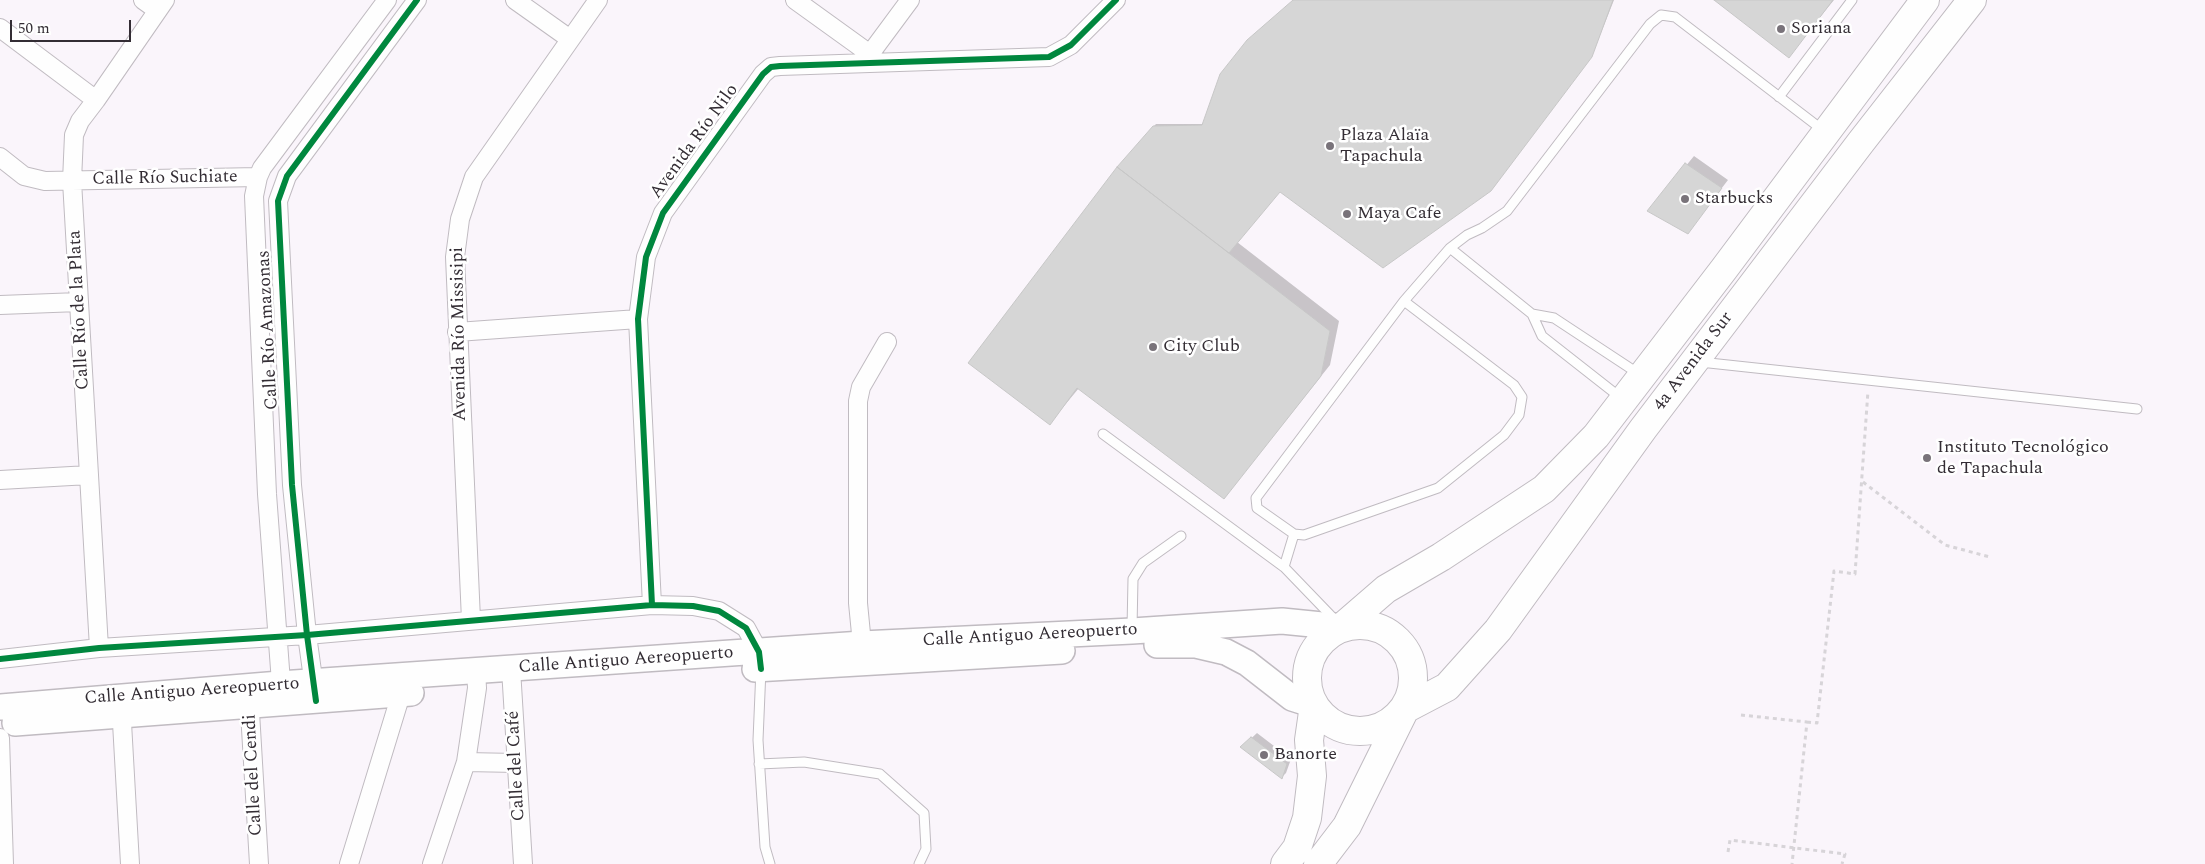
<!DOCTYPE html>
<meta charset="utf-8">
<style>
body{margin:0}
#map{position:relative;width:2205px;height:864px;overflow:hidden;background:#faf5fb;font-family:Spectral,serif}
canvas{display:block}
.scale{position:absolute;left:10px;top:20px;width:121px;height:22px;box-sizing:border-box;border:2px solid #332d34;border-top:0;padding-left:6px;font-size:15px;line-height:18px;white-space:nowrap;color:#332d34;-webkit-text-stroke:4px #fff;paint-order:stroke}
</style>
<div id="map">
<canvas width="2205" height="864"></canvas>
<div class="scale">50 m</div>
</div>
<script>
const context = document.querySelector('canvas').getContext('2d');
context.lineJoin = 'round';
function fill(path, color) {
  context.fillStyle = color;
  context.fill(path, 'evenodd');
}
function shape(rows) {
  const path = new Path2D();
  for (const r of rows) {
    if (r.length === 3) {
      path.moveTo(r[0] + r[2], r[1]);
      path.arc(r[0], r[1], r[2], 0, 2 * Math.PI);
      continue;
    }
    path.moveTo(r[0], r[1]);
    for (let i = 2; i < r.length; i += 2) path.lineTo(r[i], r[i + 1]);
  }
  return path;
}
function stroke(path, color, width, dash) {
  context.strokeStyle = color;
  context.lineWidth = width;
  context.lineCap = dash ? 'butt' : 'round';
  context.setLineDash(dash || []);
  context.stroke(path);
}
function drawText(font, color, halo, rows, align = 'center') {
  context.font = font + ' Spectral,serif';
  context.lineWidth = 5;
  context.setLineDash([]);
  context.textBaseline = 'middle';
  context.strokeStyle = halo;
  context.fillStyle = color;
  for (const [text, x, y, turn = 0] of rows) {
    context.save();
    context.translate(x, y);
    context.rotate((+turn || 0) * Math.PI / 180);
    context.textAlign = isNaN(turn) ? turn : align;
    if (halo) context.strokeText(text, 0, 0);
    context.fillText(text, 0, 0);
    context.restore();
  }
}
fill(shape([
 [1294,0,1614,0,1593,53,1493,188,1280,190,1237,242,1339,321,1330,365,1224,498,1079,388,1050,423,969,362,1118,168,1154,126,1156,124,1204,124],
 [1716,0,1834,0,1788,56],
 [1694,156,1728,180,1688,232,1649,211],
 [1257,733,1291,759,1286,773,1282,777,1242,747]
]), '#0003');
const building = shape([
 [1293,0,1613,0,1592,57,1491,191,1383,268,1280,192,1229,253,1117,167,1153,126,1202,125,1220,74,1247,40,1293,0],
 [1714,0,1833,0,1789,58,1714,0],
 [1685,163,1722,188,1688,234,1647,211,1685,163],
 [1117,167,1330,331,1321,376,1224,499,1077,388,1050,425,968,363,1117,167],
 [1251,737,1287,764,1282,779,1240,747,1251,737]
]);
fill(building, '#d6d6d6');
stroke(building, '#c7c7c7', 1);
const service = shape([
 [1779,97,1852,0],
 [1450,248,1532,314,1542,336,1621,398],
 [1404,301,1514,385,1522,397,1519,415,1504,435,1438,488,1304,535,1294,534,1257,508,1256,498,1404,301,1450,248,1467,235,1482,228,1507,211,1650,24,1661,15,1675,17,1824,131],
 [1532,314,1554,318,1639,374],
 [1700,362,2137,409],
 [1103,434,1284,567,1337,622],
 [1284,567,1294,534],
 [1132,628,1133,579,1143,563,1181,536],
 [761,669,758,740,765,847,770,864],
 [759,764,804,762,880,774,924,813,926,849,919,864]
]);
const minor = shape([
 [143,0,157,10],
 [515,0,570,39],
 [795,0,870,54],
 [0,28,96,100],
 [870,54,910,0],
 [0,157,24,176,45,181,258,177],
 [0,305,79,302],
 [457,332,638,319],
 [0,480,89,475],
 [652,605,638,319,646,257,663,213,763,74,771,67,780,66,1049,57,1071,45,1116,0],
 [471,620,455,257,460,219,474,177,598,0],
 [862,644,858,603,858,401,861,387,887,342],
 [99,648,72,181,74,135,80,121,96,100,165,0],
 [0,659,99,648,307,635,652,605,693,606,719,611,746,628,759,652,760,661],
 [511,669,523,864],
 [315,693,307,635,292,485,278,201,287,176,417,0],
 [249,695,259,864],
 [282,696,267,494,254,196,258,177,262,168,387,0],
 [121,705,130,864],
 [0,738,4,864],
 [466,762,516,763],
 [349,864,401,694,400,684],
 [432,864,466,762,477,688,476,671]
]);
const secondary = shape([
 [1157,645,1196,645,1226,652,1247,663,1292,698,1314,705],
 [755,669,1062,651],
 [0,707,280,684,862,644,1132,631,1282,621,1342,627],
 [15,723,411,693]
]);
const primary = shape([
 [1360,678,53],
 [1342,627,1386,589,1441,557,1544,489,1596,436,1724,269,1925,0],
 [1285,864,1297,848,1307,818,1312,776,1309,740,1314,705],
 [1318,864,1347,826,1405,709,1447,687,1498,630,1643,429,1861,142,1972,0]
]);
stroke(service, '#c0bbc1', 11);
stroke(minor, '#c0bbc1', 20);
stroke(secondary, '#c0bbc1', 28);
stroke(primary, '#c0bbc1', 30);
stroke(shape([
 [1863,482,1945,545,1990,557],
 [1741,715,1807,722,1792,864],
 [1807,722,1817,723,1834,571,1855,574,1868,391],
 [1728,852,1730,840,1845,854,1842,864]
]), '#d7d4d8', 3, [4, 4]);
stroke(service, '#fefefe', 9);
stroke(minor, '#fefefe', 18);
stroke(secondary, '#fefefe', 25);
stroke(primary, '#fefefe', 28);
stroke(shape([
 [652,605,638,319,646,257,663,213,763,74,771,67,780,66,1049,57,1071,45,1116,0],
 [0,659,99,648,307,635,652,605,693,606,719,611,746,628,759,652,761,669],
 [316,701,307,635,292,485,278,201,287,176,417,0]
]), '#00873e', 6);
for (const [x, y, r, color] of [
 [1781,29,5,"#79737a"],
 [1330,146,5,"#79737a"],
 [1685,199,5,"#79737a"],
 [1347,214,5,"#79737a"],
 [1153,347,5,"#79737a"],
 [1927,458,5,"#79737a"],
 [1264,755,5,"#79737a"]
]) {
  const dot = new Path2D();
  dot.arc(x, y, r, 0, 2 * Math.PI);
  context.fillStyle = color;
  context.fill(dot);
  stroke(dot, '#fff', 2);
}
drawText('18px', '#332d34', '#fff', [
 ["Soriana",1791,29],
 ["Plaza Alaïa",1340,136],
 ["Tapachula",1340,157],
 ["Starbucks",1695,199],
 ["Maya Cafe",1357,214],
 ["City Club",1163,347],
 ["Instituto Tecnológico",1937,448],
 ["de Tapachula",1937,469],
 ["Banorte",1274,755]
], 'left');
drawText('18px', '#332d34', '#fff', [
 ["Avenida Río Nilo",695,142,-54],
 ["Calle Río Suchiate",165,179,-1],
 ["Calle Río de la Plata",80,310,-93],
 ["Calle Río Amazonas",269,330,-93],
 ["Avenida Río Missisipi",460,334,-91],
 ["4a Avenida Sur",1694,362,-53],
 ["Calle Antiguo Aereopuerto",1030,636,-3],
 ["Calle Antiguo Aereopuerto",626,661,-4],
 ["Calle Antiguo Aereopuerto",192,692,-4],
 ["Calle del Café",517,766,-93],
 ["Calle del Cendi",254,775,-93]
]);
</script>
